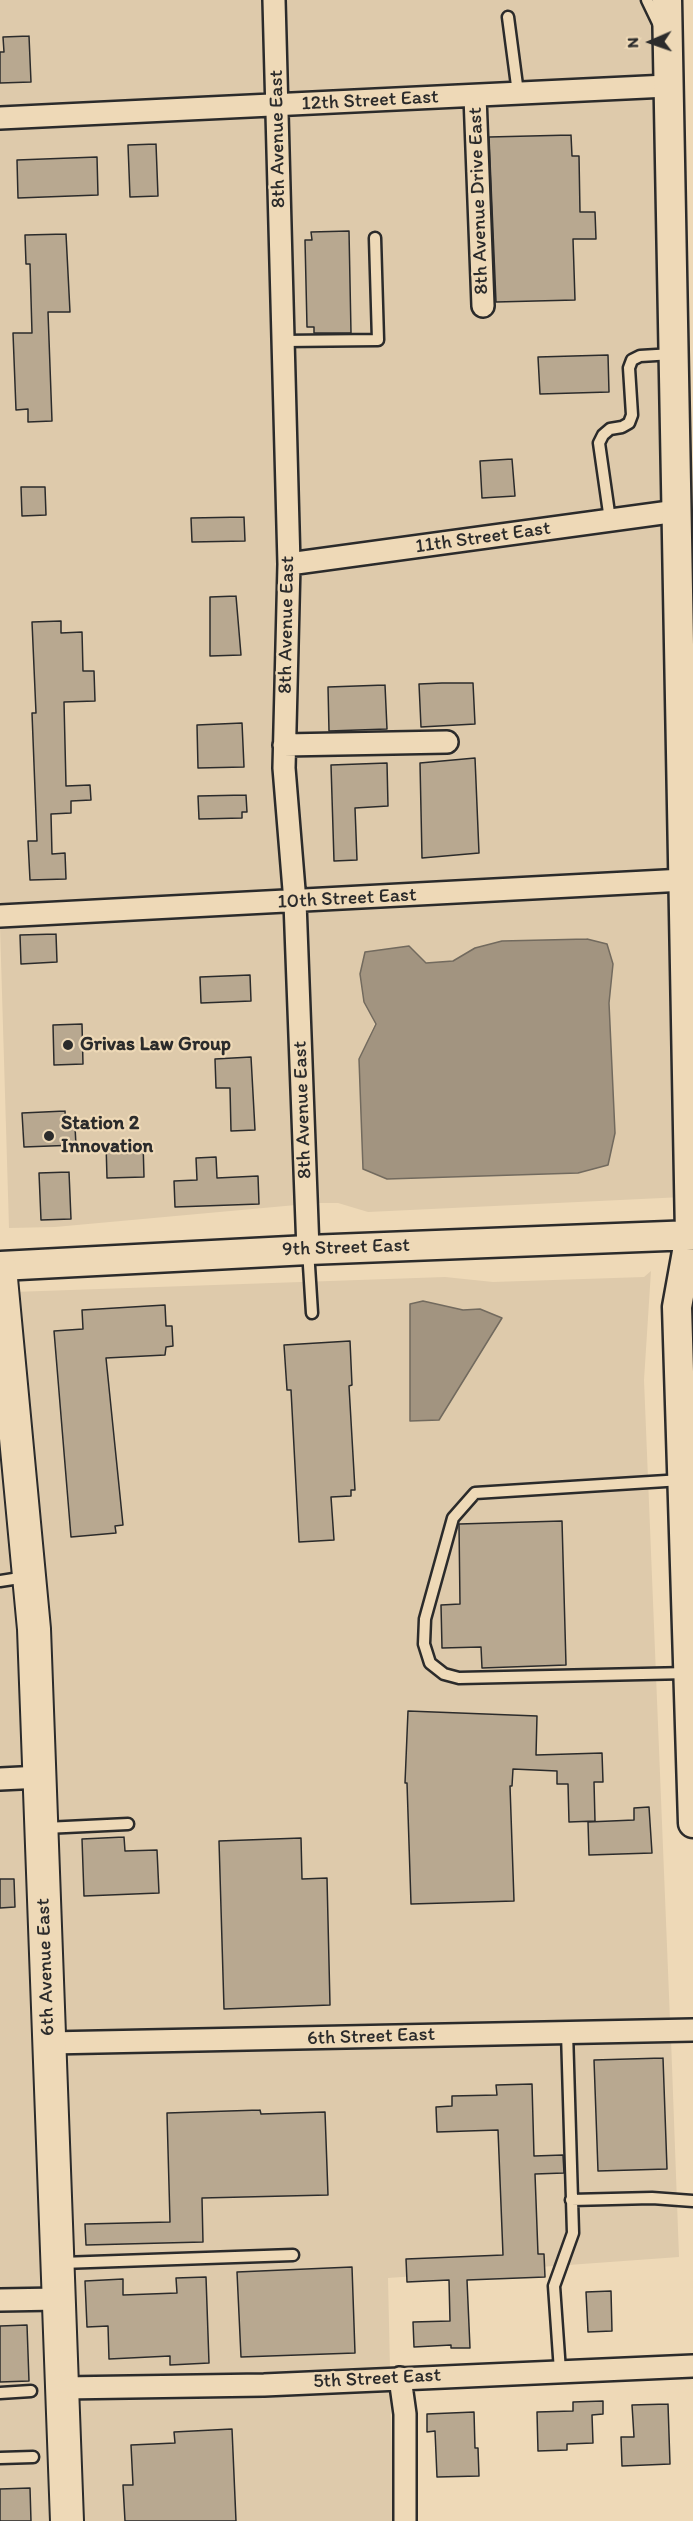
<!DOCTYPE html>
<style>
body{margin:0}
#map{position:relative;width:693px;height:2521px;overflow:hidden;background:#eed9b7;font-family:Itim,sans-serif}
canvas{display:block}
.north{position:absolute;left:621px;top:12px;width:60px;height:60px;-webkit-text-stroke:4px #eed9b7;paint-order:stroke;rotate:268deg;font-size:16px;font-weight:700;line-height:24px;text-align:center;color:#2b2b2b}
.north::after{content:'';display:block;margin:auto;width:21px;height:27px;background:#2b2b2b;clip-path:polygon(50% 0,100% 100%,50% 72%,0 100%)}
</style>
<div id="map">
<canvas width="693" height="2521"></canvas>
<div class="north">N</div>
</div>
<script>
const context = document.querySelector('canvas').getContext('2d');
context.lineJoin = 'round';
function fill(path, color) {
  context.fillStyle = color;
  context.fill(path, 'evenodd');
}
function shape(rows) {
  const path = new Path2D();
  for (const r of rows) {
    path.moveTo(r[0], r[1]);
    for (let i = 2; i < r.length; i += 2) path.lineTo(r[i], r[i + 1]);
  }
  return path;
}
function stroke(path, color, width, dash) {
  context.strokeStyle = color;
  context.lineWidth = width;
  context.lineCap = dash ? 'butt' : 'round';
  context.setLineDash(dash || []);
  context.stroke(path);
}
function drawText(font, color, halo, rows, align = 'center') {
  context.font = font + ' Itim,sans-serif';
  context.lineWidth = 4.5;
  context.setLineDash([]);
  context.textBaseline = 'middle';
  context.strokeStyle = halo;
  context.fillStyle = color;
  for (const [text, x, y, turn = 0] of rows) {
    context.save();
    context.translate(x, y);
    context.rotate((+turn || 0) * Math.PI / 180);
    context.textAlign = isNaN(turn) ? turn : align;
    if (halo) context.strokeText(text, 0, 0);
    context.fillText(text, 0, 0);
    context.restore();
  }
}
fill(shape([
 [0,0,264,0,267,98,0,109],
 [284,0,656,0,657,77,288,97],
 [657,96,666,503,299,553,288,115,465,105,473,315,493,315,486,104],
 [268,116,279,565,274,768,284,893,0,907,0,128],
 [667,522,678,872,305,892,294,754,457,752,458,733,295,736,300,572],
 [669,892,683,1197,368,1212,338,1203,317,1203,306,911],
 [409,946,426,963,453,961,475,948,613,964,609,1003,359,1059],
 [285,912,296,1205,55,1227,9,1228,0,926],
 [651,1271,644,1380,670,2020,59,2034,13,1292,445,1277,493,1282,644,1277],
 [0,1367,30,1768,0,1770],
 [31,1787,48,2289,0,2290,0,1788],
 [671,2039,679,2257,388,2278,390,2369,264,2375,72,2378,60,2052],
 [49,2308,57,2521,0,2521,0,2309],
 [390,2388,394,2521,79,2521,72,2397]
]), '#decaab');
const water = shape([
 [587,939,607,944,613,964,609,1003,615,1133,608,1165,578,1173,387,1179,363,1169,359,1059,376,1024,364,1002,360,974,365,952,409,946,426,963,453,961,475,948,502,941,587,939],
 [423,1301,463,1310,480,1309,502,1318,439,1420,410,1421,410,1304,423,1301]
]);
fill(water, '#a29480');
stroke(water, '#726a5e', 1.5);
const building = shape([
 [29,36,31,82,0,83,0,52,4,52,3,37,29,36],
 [571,135,572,156,579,156,580,212,595,212,596,239,573,239,575,300,496,302,489,137,571,135],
 [156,144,158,196,130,197,128,145,156,144],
 [97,157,98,195,18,198,17,160,97,157],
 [349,231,351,333,314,333,314,327,307,327,305,240,312,240,311,232,349,231],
 [66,234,70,312,48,312,52,421,28,422,28,409,16,410,13,333,32,333,30,264,26,264,25,235,66,234],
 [608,355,609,392,540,394,538,357,608,355],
 [512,459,515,496,482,498,480,461,512,459],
 [21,487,45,487,46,515,22,516,21,487],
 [244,517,245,541,192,542,191,518,244,517],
 [236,596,241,655,210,656,210,597,236,596],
 [61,621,61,633,82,632,83,671,94,671,95,701,64,702,66,786,90,785,91,800,71,801,71,813,51,814,52,854,65,853,66,879,30,880,28,841,37,841,32,713,36,713,32,622,61,621],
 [442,683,473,683,475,724,421,727,419,684,442,683],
 [385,685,387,729,329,731,328,687,385,685],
 [242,723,244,767,198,768,197,725,242,723],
 [475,758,479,853,422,858,420,763,475,758],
 [387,763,388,806,355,808,357,860,334,861,331,765,387,763],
 [246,795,247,812,242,812,242,818,199,819,198,796,246,795],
 [56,934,57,962,21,964,20,935,56,934],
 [250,975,251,1001,201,1003,200,977,250,975],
 [82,1024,83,1064,54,1065,53,1025,82,1024],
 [251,1057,255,1130,231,1131,230,1088,216,1088,215,1059,251,1057],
 [65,1111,66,1127,75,1127,76,1145,24,1147,22,1113,65,1111],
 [143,1142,144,1177,107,1178,106,1143,143,1142],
 [216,1157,217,1178,258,1176,259,1204,175,1207,174,1181,197,1180,196,1158,216,1157],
 [69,1172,71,1219,41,1220,39,1173,69,1172],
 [165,1305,166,1326,172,1326,173,1346,166,1347,165,1355,106,1358,123,1525,115,1526,116,1533,71,1537,54,1331,83,1329,82,1310,165,1305],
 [350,1341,352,1385,349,1386,355,1490,351,1490,351,1496,331,1497,334,1540,299,1542,291,1390,287,1390,284,1345,350,1341],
 [562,1521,566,1665,482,1668,481,1647,442,1648,441,1605,460,1604,459,1524,562,1521],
 [408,1711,537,1716,536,1755,602,1753,603,1782,594,1782,595,1821,569,1822,568,1784,557,1784,557,1771,513,1769,512,1786,510,1786,514,1901,411,1904,407,1783,405,1783,408,1711],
 [649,1807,652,1853,589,1855,588,1822,634,1820,634,1808,649,1807],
 [124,1837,125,1851,157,1850,159,1893,84,1896,82,1839,124,1837],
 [301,1838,302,1879,327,1878,330,2005,224,2009,219,1841,301,1838],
 [0,1879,14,1879,15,1907,0,1908,0,1879],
 [663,2058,667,2169,598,2171,594,2060,663,2058],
 [532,2084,534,2156,563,2155,564,2173,535,2174,538,2254,544,2254,545,2277,467,2280,470,2348,451,2348,451,2345,414,2347,413,2322,450,2321,449,2280,407,2282,406,2259,503,2255,498,2130,437,2132,436,2107,452,2106,452,2096,497,2095,496,2085,532,2084],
 [260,2110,261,2114,325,2112,328,2195,202,2198,203,2242,86,2245,85,2224,170,2222,167,2113,260,2110],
 [352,2267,355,2353,241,2357,237,2272,352,2267],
 [206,2277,209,2363,170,2365,170,2356,109,2359,108,2326,87,2327,85,2281,123,2279,123,2295,177,2293,176,2278,206,2277],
 [611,2291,612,2331,588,2332,586,2292,611,2291],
 [27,2325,29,2381,0,2382,0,2326,27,2325],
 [603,2401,603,2414,592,2415,593,2443,567,2444,567,2450,538,2451,537,2412,573,2411,573,2402,603,2401],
 [668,2404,670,2464,622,2466,621,2437,634,2437,632,2405,668,2404],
 [474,2412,475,2448,478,2448,479,2476,437,2477,435,2431,427,2432,427,2414,474,2412],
 [232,2429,236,2521,125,2521,123,2485,133,2485,131,2445,175,2443,174,2432,232,2429],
 [30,2488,31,2521,0,2521,0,2489,30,2488]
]);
fill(building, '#b8a890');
stroke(building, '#2b2b2b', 1.5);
const lane = shape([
 [647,0,659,25],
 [508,17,518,93],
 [283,341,378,340,375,238],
 [610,520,599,443,603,435,610,429,622,427,629,423,632,415,629,368,632,360,640,356,673,354],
 [308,1250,312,1313],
 [682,1480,475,1493,453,1518,425,1619,424,1644,430,1663,444,1674,459,1678,688,1673],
 [0,1581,26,1577],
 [45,1828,128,1824],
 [571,2200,652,2198,693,2201],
 [61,2263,293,2255],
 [560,2371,554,2286,573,2233,567,2032],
 [0,2393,31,2391],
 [0,2458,33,2457]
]);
const street = shape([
 [274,0,289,564,284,768,295,902,308,1250],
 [475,96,483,306],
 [0,118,667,86],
 [289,564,677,511],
 [284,745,447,742],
 [0,916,684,880],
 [0,1779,41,1777],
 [49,2043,693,2030],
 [0,2300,59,2299],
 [400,2378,405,2414,405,2521],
 [62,2388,264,2385,693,2366]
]);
const secondary = shape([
 [667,0,690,1235,677,1307,693,1823],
 [0,1266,308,1250,693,1235]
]);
const primary = shape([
 [0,1268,34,1629,67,2521]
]);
stroke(lane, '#2b2b2b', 15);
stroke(street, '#2b2b2b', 26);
stroke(secondary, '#2b2b2b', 33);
stroke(primary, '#2b2b2b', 36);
stroke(lane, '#eed9b7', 10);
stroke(street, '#eed9b7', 21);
stroke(secondary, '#eed9b7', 28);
stroke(primary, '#eed9b7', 32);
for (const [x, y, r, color] of [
 [68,1045,6,"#2b2b2b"],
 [49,1136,6,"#2b2b2b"]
]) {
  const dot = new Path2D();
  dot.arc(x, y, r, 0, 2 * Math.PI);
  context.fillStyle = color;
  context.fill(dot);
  stroke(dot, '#eed9b7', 2);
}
drawText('20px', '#2b2b2b', '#eed9b7', [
 ["12th Street East",370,101,-3],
 ["8th Avenue East",278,139,-91],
 ["8th Avenue Drive East",479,201,-92],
 ["11th Street East",483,538,-8],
 ["8th Avenue East",287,625,-89],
 ["10th Street East",347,899,-3],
 ["8th Avenue East",303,1110,-92],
 ["9th Street East",346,1248,-2],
 ["6th Avenue East",46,1967,-92],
 ["6th Street East",371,2037,-2],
 ["5th Street East",377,2379,-3]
]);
drawText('bold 20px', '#2b2b2b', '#eed9b7', [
 ["Grivas Law Group",80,1045],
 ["Station 2",61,1124],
 ["Innovation",61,1147]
], 'left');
</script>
